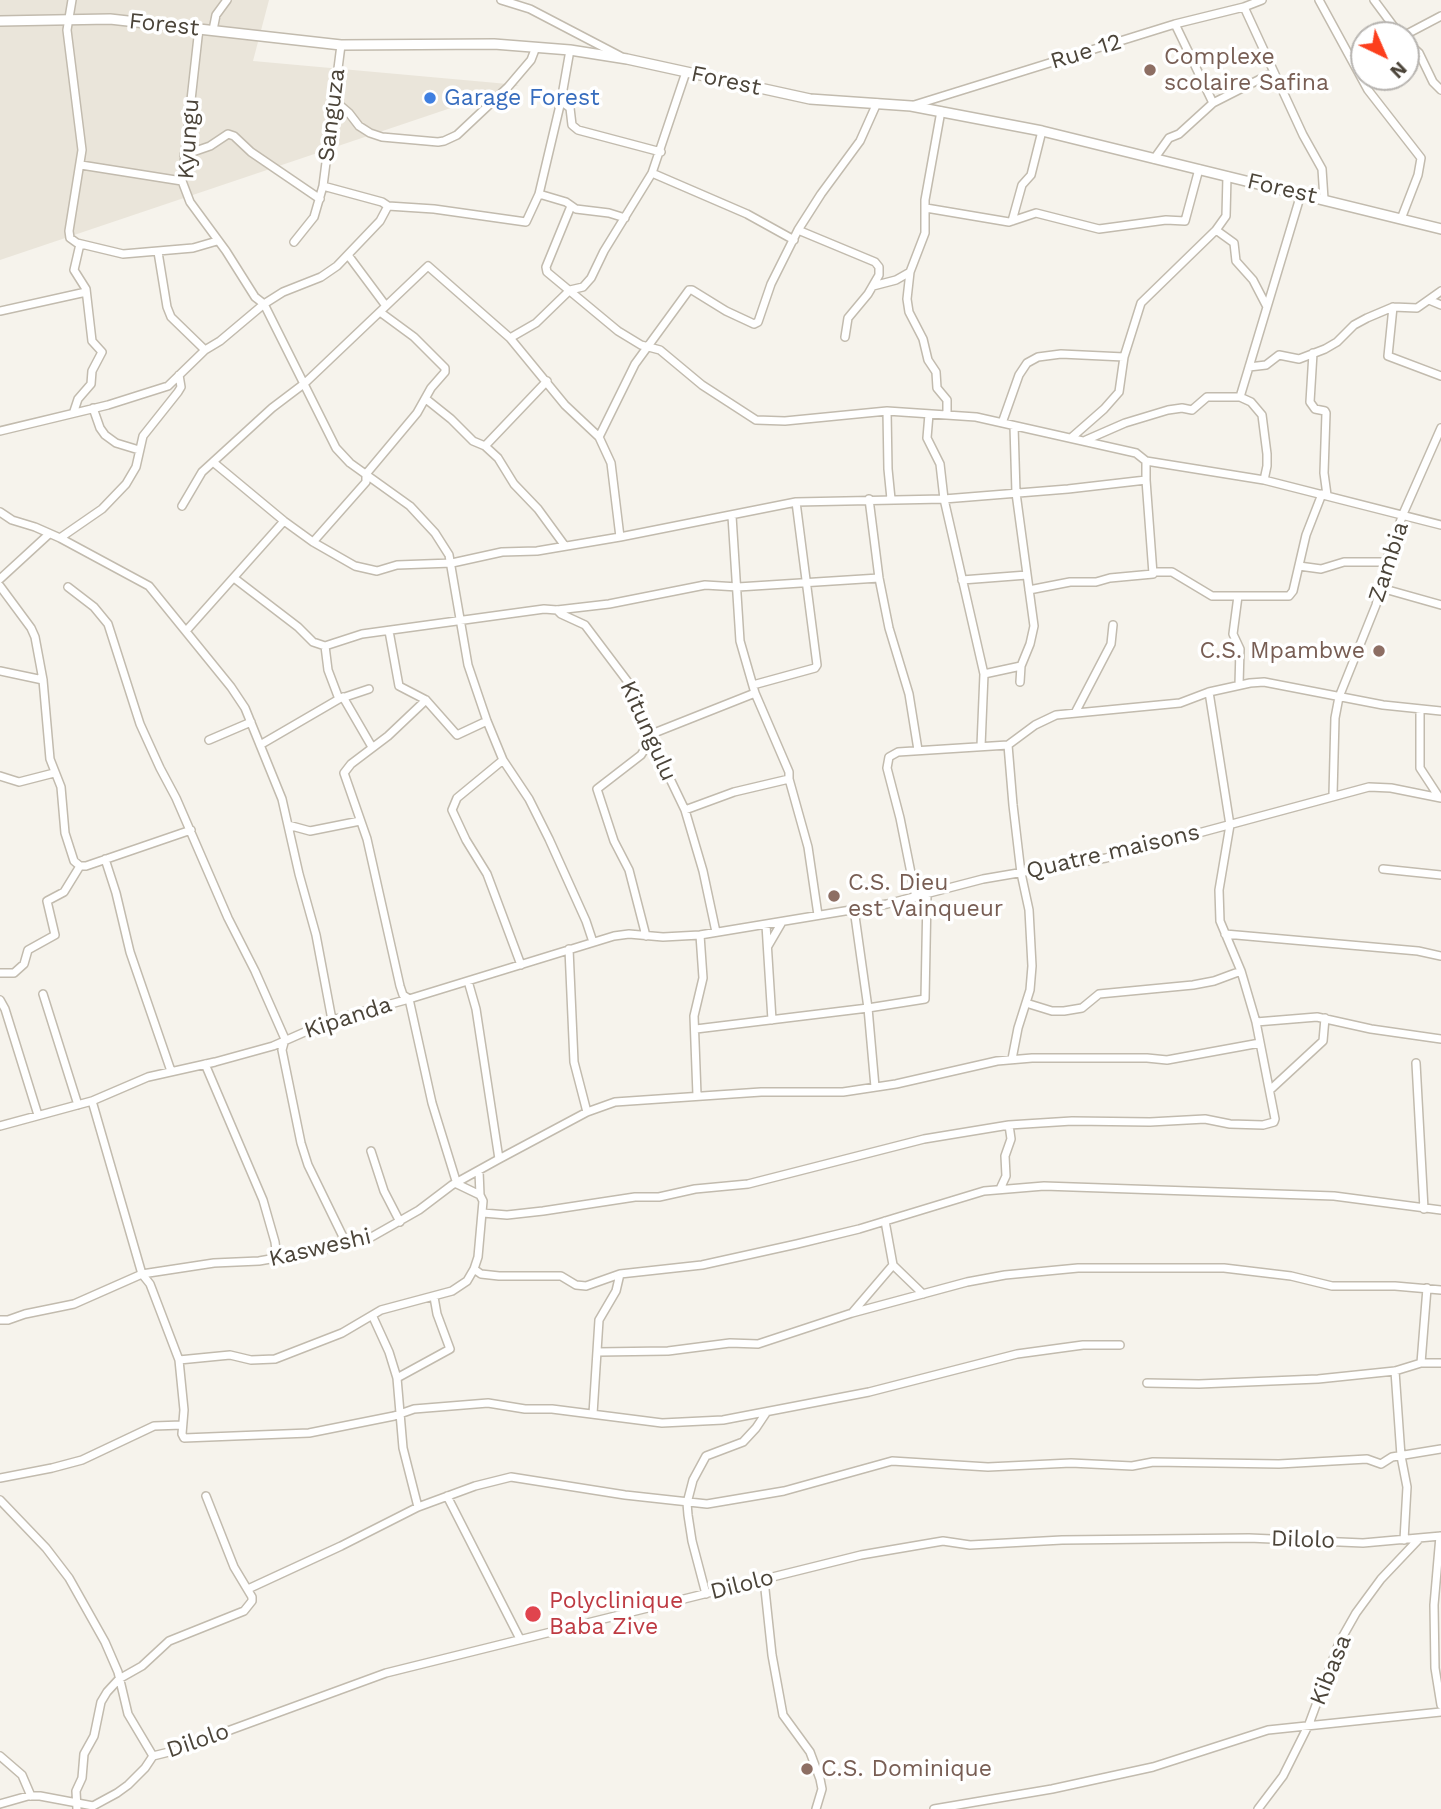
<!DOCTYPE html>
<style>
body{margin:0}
#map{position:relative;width:1441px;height:1809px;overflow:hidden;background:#f6f3ec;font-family:"Work Sans",sans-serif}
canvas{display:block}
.north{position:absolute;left:1350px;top:21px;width:70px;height:70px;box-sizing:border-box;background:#fff;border:2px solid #b7b4b0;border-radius:50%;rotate:136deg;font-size:19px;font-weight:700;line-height:28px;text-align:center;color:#4b4439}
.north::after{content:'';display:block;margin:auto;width:24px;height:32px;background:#fc3f1d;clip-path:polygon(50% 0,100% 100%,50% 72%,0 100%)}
</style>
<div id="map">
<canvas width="1441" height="1809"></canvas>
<div class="north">N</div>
</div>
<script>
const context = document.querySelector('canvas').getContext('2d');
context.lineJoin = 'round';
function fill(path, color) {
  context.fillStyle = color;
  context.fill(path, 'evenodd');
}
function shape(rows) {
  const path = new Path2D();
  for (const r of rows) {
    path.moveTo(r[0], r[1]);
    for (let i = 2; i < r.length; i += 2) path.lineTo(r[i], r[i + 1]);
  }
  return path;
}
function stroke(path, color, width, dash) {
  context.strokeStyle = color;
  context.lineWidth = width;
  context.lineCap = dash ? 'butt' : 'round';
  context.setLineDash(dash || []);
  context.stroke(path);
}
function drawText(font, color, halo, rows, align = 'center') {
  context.font = font + ' "Work Sans",sans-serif';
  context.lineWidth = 7;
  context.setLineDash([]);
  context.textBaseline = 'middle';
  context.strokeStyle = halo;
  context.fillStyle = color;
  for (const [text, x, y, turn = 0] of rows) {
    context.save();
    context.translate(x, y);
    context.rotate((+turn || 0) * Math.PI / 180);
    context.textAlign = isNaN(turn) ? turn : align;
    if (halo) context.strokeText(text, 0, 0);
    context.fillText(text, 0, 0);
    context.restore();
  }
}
fill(shape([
 [0,0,269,0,253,61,519,85,0,260]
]), '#eae5da');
const minor = shape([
 [72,0,67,30,82,150,69,231,70,238,77,243,123,254,193,248,217,241],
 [501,0,530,9,620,56],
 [1319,0,1368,90,1421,158,1418,175,1401,219],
 [1374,0,1400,35],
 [1244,7,1303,135,1322,169,1324,199],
 [1175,24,1213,103],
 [199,28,182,181,190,202,226,251,255,297,264,304,336,448,350,463,410,506,435,533,449,555,468,665,487,721,503,760,529,799,549,839,586,921,593,942],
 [213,30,216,15,227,0],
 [1405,35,1441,16],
 [1406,41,1419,53,1433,82,1441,90],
 [335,101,349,113,359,126,370,133,382,137,438,142,444,141,457,135,508,87,531,60,536,47],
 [561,101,570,108,572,125,578,130,661,152],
 [911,106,1175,24,1244,7,1262,0],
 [941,111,925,200,925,233,910,272,907,299,909,312,923,339,928,360,936,372,937,388,947,400,947,414],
 [184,155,210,146,228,134,234,136,251,152,320,199],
 [1154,159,1169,138,1179,134,1213,103,1274,72],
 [81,165,182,181],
 [652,173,747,214,794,240],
 [323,186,382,202,388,206,434,209,526,222,539,194,561,101,570,50],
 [539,194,566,202,576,209,609,213,625,218],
 [571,206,546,267,547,272,618,331,641,345,660,350,702,385,756,420,785,421,887,411,976,417,1136,453,1146,461,1264,480,1441,525],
 [926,208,1009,222,1036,213,1099,229,1166,220,1185,221,1199,169],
 [1012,221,1022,185,1031,175,1042,131],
 [798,230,875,262,879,267,879,275,868,294,848,318,845,337],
 [1216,230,1234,243,1236,261,1253,280,1266,305],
 [294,242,314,217,323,186,341,45],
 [158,252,167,307,171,317,205,350],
 [348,255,386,306],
 [873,286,896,280,910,272],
 [1429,300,1441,305],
 [1393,307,1388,356,1441,376],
 [0,311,86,292],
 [510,338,536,323,570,290,583,287,591,278,604,251,652,173,686,72],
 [1313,353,1310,402,1315,409,1325,411,1326,413,1324,473,1327,495],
 [1249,367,1266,365,1279,355,1299,359,1325,349,1337,342,1354,325,1367,318,1393,307,1417,308,1441,291],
 [1240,397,1251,402,1262,415,1267,454,1267,466,1264,480],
 [426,399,451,419,473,441,485,446,498,458,514,484,538,509,565,546],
 [93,408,100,428,105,435,116,443,139,450],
 [74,411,78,399,91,384,92,371,102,352,92,341,86,289,74,270,80,244],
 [887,411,888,469,891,499],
 [929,414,927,438,940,464,944,499,984,674,981,746],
 [1002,423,1019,375,1027,363,1038,357,1061,354,1124,357],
 [1014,426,1016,493,1034,626,1030,644,1021,666,1020,682],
 [0,431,108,405,168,386,205,350,220,341,264,304,283,292,321,277,337,266,380,221,388,206],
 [599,437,635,364,689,290,692,290,726,311,754,324,758,322,771,284,798,230,821,194,860,141,877,103],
 [1071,438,1104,409,1119,392,1124,357,1141,303,1216,230,1226,216,1227,176],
 [1086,440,1125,423,1168,410,1182,408,1192,410,1207,397,1240,397,1301,194],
 [485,446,547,381],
 [213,462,284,521,313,542,355,566,377,571,397,565,452,563,502,552,537,551,620,537,796,502,944,499,1068,489,1146,480,1146,461],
 [869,499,879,578,889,628,909,694,918,750],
 [182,506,202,472,272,408,305,383,428,266,510,338,565,405,599,437,611,463,620,537],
 [0,512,12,520,35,527,60,538,149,586,231,687,245,708,282,799,299,874,316,935,332,1020],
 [732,516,740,641,755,693,789,772,789,779,808,847,818,915],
 [60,538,102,509,126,484,136,467,143,436,178,392,181,387,179,375],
 [313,542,366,482,366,474,417,413,431,388,445,372,445,368,414,337,380,312],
 [1299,566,1321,569,1344,562,1386,562],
 [1154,572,1172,572,1212,596,1289,596,1293,591,1306,535,1322,494],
 [234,578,298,627,313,642,325,646,362,634,544,609,557,610,609,604,705,585,738,587,879,578],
 [0,579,49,534],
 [962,580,1027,575],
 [0,586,31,628,35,637,43,680,50,759,61,787,65,833,74,861,80,866,86,866,191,830],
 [68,587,94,607,108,624,140,724,160,768,176,798,228,918,255,971,285,1039,282,1050,301,1143,308,1165,347,1245],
 [1381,588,1441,605],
 [1029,590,1070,582,1096,582,1110,578,1153,574,1146,480],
 [1238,596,1233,634,1240,649,1239,685],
 [557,610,561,614,585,625,634,690,649,735,685,810,703,871,716,932],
 [186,631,284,521],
 [389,631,399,686,426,700,457,735,487,721],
 [325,646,328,670,339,699],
 [0,671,43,680],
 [984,674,1021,666],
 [753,685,815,668,817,665,796,502],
 [343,697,372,747],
 [1420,709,1420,768,1439,797],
 [1075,713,1111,644,1113,625],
 [649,735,755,693],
 [209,740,251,722],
 [260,745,339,699,369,689],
 [1008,745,1013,805,1021,873,1029,910,1032,966,1030,990,1018,1028,1012,1059],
 [503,760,457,798,452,810,466,840,487,874,521,965],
 [0,776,19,782,54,773],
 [1333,795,1335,718,1339,697,1376,605,1386,562,1403,514,1441,428],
 [685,810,734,792,789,779],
 [288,825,310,831,360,821],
 [105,859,116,893,130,952,171,1071],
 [1383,869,1441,875],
 [916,898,900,818,887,768,889,757,898,752,1008,745,1035,725,1056,715,1180,703,1209,692,1250,683,1264,682,1383,705,1441,711],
 [854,909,868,1008,875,1087],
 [766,925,772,1020],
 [1225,934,1418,951,1441,956],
 [646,936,629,870,614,841,597,789,641,755,651,739],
 [768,946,782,922],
 [569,949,574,1062,587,1112],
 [0,973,14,973,24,964,28,950,55,935,47,901,64,892,80,866],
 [468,981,476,1009,499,1159],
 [43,994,78,1105],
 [0,1000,5,1009,38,1115],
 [1026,1003,1052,1011,1064,1011,1082,1008,1099,994,1193,985,1214,981,1241,971],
 [1256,1022,1317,1017,1371,1029,1441,1039],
 [696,1029,868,1008,925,999,927,895],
 [1416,1063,1424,1209],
 [205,1064,263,1200,275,1242,277,1258],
 [1270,1090,1323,1041,1325,1018],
 [697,1095,694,1016,703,978,700,935],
 [92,1101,142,1274,150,1284,179,1360,184,1410,182,1434,184,1438,309,1433,394,1416,414,1409,488,1403,525,1409,552,1409,662,1423,723,1420,869,1392,1017,1354,1083,1345,1120,1345],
 [0,1126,92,1101,148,1077,215,1062,273,1046,332,1020,409,999,614,936,629,934,663,937,700,935,887,904,983,879,1106,858,1369,787,1391,788,1441,798],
 [371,1151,384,1191,400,1222],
 [479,1171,480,1195],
 [1000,1189,1006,1176,1005,1156,1011,1139,1009,1125],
 [483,1213,507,1215,543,1211,635,1197,659,1197,695,1189,748,1184,924,1139,1009,1125,1072,1121,1150,1122,1205,1119,1230,1124,1263,1125,1274,1122,1275,1119,1256,1022,1241,971,1220,921,1219,890,1230,825,1209,692],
 [885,1221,893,1265,923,1294],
 [474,1269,481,1274,499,1276,561,1276,576,1285,586,1286,620,1274,702,1265,797,1244,859,1229,984,1191,1044,1186,1334,1196,1441,1210],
 [852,1313,893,1265],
 [373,1317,389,1352,397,1378,403,1448,418,1507],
 [0,1320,8,1320,25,1314,74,1304,142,1274,214,1263,259,1261,333,1248,368,1239,419,1210,452,1185,499,1159,587,1112,615,1102,761,1092,843,1092,896,1084,997,1061,1032,1058,1147,1058,1167,1060,1260,1043],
 [598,1352,668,1351,730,1343,758,1344,852,1313,967,1282,1005,1275,1078,1268,1224,1268,1291,1276,1332,1286,1395,1286,1441,1290],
 [179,1360,230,1355,251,1360,275,1359,342,1333,381,1310,452,1291,467,1281,474,1269,478,1257,483,1201,480,1195,457,1184,432,1103,409,999,403,995,400,986,367,839,344,773,351,764,388,736,426,700],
 [1421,1363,1427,1288],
 [1395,1371,1401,1456,1407,1487,1404,1540],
 [397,1378,450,1349,437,1314,434,1297],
 [1147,1383,1199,1384,1318,1379,1395,1371,1421,1363,1441,1363],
 [593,1414,599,1320,616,1291,620,1274],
 [0,1478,52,1468,82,1460,154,1426,182,1425],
 [447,1496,520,1639],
 [0,1500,46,1548,69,1578,105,1642,118,1672,128,1714,153,1756],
 [1440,1536,1434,1605,1435,1668,1441,1705],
 [764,1580,772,1655,783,1715,810,1752,820,1779,822,1789,816,1809],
 [248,1589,341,1546,418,1507,475,1486,511,1477,625,1495,707,1504,784,1491,892,1461,988,1467,1071,1463,1132,1466,1153,1462,1279,1464,1367,1459,1381,1464,1392,1457,1441,1449],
 [706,1594,692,1541,688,1515,687,1503,693,1480,706,1456,743,1442,756,1428,766,1413],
 [0,1756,22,1775,31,1796],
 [0,1804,28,1796,40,1796,93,1806,117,1793,128,1785,145,1768,153,1756,173,1751,386,1673,861,1555,943,1541,970,1545,1062,1540,1249,1538,1363,1543,1441,1536],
 [77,1809,76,1791,82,1778,84,1754,94,1736,101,1702,107,1692,119,1679,142,1666,169,1641,244,1611,252,1601,252,1597,234,1567,206,1496],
 [934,1809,1052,1789,1153,1767,1268,1730,1441,1712],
 [1258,1809,1283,1776,1309,1724,1339,1643,1356,1613,1381,1579,1418,1540]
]);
const tertiary = shape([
 [0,21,110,19,341,45,494,44,570,50,627,59,810,99,911,106,1042,131,1441,229]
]);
stroke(minor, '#c2bbae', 10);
stroke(tertiary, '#c2bbae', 12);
stroke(minor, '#fff', 7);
stroke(tertiary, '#fff', 9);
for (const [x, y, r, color] of [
 [1150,70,7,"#8d6e63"],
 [430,98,7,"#3f7fe0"],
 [1379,651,7,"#8d6e63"],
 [834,896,7,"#8d6e63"],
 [533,1614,9,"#e0444e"],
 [807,1769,7,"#8d6e63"]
]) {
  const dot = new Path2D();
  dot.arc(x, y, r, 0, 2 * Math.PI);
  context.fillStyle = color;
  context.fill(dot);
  stroke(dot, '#fff', 2.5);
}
drawText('23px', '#4b4439', '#fff', [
 ["Forest",164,25,6],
 ["Rue 12",1086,52,-17],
 ["Forest",726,81,12],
 ["Sanguza",332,115,-83],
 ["Kyungu",189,139,-86],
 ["Forest",1282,189,13],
 ["Zambia",1389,562,-72],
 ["Kitungulu",648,731,66],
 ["Quatre maisons",1113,852,-13],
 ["Kipanda",348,1018,-18],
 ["Kasweshi",320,1248,-13],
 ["Dilolo",1303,1540,2],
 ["Dilolo",742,1585,-14],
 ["Kibasa",1331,1670,-68],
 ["Dilolo",198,1741,-19]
]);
drawText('23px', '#785e54', '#fff', [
 ["Complexe",1164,57],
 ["scolaire Safina",1164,83],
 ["C.S. Mpambwe",1365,651,"right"],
 ["C.S. Dieu",848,883],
 ["est Vainqueur",848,909],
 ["C.S. Dominique",821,1769]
], 'left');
drawText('23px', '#366cbe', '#fff', [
 ["Garage Forest",444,98]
], 'left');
drawText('23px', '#be3a42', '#fff', [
 ["Polyclinique",549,1601],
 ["Baba Zive",549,1627]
], 'left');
</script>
